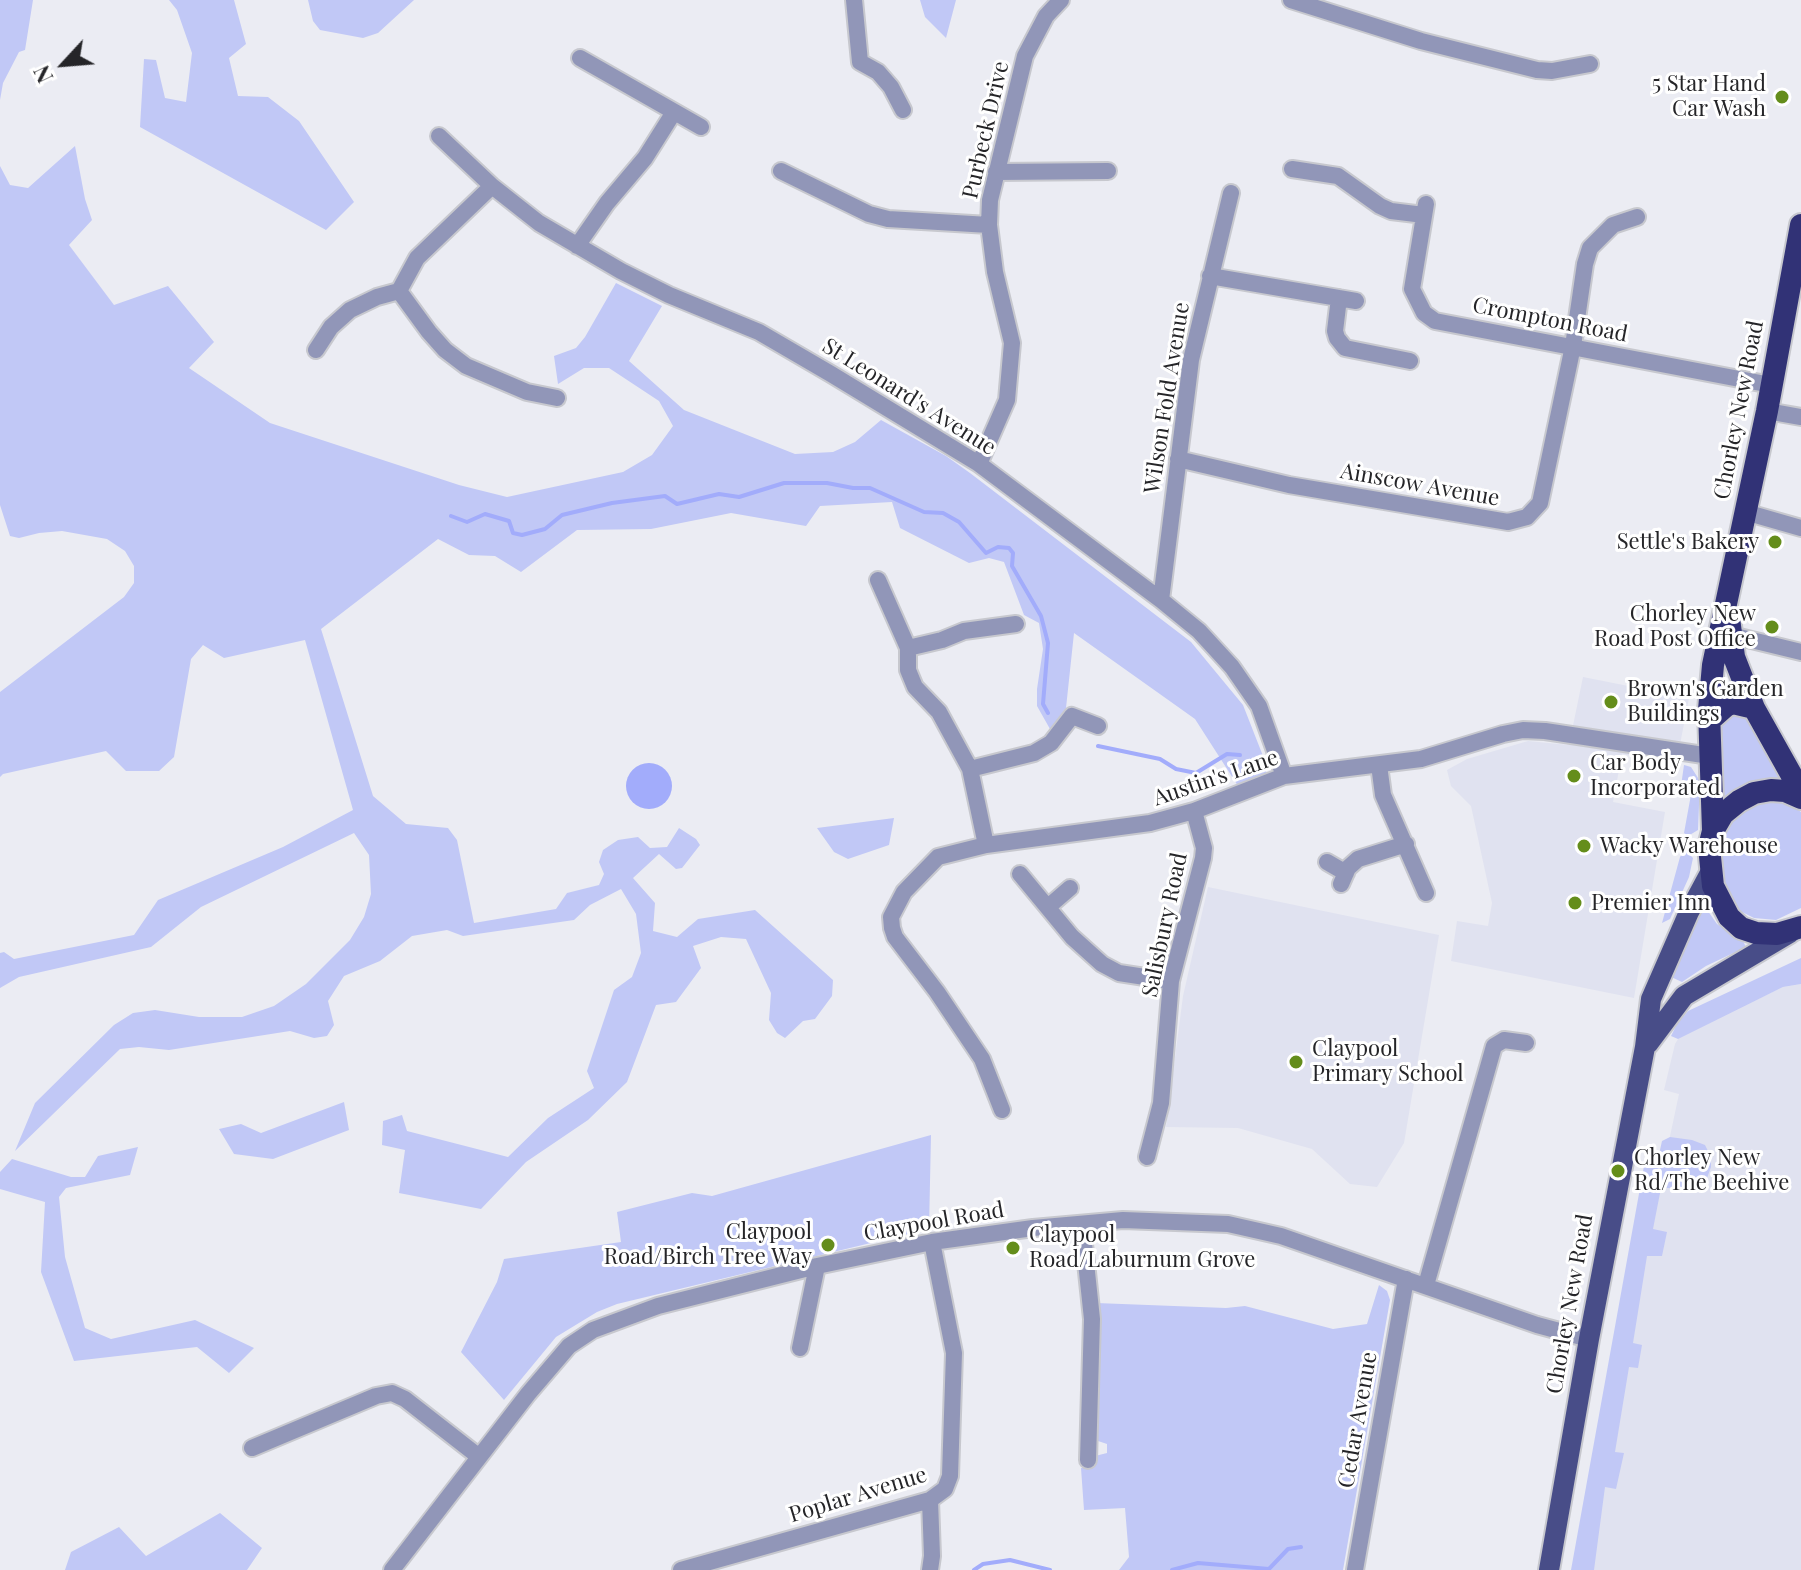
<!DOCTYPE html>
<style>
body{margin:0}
#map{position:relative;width:1801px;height:1570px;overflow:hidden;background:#ebecf3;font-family:"Playfair Display",serif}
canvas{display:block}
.north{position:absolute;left:24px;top:24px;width:80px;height:80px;-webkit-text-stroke:6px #fff;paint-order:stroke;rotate:244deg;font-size:22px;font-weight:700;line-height:32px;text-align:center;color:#252528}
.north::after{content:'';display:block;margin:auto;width:28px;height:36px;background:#252528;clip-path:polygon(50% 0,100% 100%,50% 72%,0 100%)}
</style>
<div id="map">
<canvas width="1801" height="1570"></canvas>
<div class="north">N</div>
</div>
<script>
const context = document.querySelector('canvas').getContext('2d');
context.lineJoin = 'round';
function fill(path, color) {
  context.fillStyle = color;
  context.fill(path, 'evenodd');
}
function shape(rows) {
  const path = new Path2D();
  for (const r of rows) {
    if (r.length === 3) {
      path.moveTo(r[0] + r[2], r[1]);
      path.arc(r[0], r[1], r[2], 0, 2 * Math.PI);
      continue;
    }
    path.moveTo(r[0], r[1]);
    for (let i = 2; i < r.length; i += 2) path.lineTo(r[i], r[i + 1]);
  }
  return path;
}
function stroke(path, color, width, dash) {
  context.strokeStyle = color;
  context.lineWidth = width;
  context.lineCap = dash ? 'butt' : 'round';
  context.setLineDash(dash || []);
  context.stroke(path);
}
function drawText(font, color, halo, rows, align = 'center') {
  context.font = font + ' "Playfair Display",serif';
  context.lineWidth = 6;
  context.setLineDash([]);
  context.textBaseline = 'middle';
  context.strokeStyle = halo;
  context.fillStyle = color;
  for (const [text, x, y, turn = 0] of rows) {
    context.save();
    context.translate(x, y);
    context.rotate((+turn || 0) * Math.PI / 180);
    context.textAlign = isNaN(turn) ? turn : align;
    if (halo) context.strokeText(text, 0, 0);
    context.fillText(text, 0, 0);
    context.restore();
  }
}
fill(shape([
 [1583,677,1689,698,1676,765,1622,754,1613,802,1665,812,1634,998,1451,961,1457,921,1488,926,1492,903,1471,806,1451,786,1447,770,1467,759,1528,741,1569,745],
 [1208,887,1439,935,1404,1143,1377,1187,1350,1184,1312,1149,1238,1128,1166,1127,1183,996],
 [1801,984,1801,1570,1574,1570,1650,1167,1663,1169,1679,1094,1664,1090,1675,1044,1680,1036,1783,987]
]), '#e0e2f0');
fill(shape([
 [0,0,33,0,25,50,19,52,3,83,0,100],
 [169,0,234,0,246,44,229,58,238,96,268,97,299,121,354,202,326,230,140,127,144,59,156,60,165,98,186,102,192,53,177,10],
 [308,0,414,0,378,33,363,38,320,30,313,21],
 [920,0,956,0,946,38,925,17],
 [75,146,85,199,92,220,69,245,114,305,168,286,214,342,189,368,270,423,459,485,507,497,623,472,652,455,673,426,659,401,609,368,584,368,558,384,554,356,576,348,585,337,616,283,662,306,629,361,684,410,795,454,833,452,855,442,881,420,946,456,970,473,1191,642,1243,705,1263,756,1267,776,1238,786,1195,719,1074,633,1066,708,1050,729,1037,706,1037,689,1043,649,1039,623,1024,615,1004,562,989,558,969,563,900,528,892,502,820,506,806,526,731,513,651,529,577,530,521,572,495,556,469,555,438,539,321,629,373,796,406,824,448,828,457,840,474,923,556,909,567,893,599,885,604,874,599,862,603,850,618,840,638,837,650,848,667,847,679,828,696,839,700,845,682,868,676,869,659,854,633,878,655,903,653,931,677,937,698,919,755,910,833,980,832,996,815,1019,803,1021,785,1038,777,1033,769,1020,771,993,746,939,721,937,693,946,701,968,676,1002,656,1005,627,1082,588,1120,526,1162,481,1209,399,1193,405,1150,382,1145,383,1121,402,1115,407,1131,508,1157,548,1118,594,1088,587,1071,614,990,632,977,641,953,636,914,621,889,590,905,574,920,463,936,447,930,412,936,380,961,344,976,328,1001,334,1025,327,1036,314,1038,290,1031,169,1050,139,1047,120,1049,15,1151,35,1103,114,1025,133,1013,155,1010,199,1017,242,1017,274,1006,306,984,350,940,364,917,371,894,369,855,354,833,201,907,151,947,19,977,0,988,0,953,4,952,14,959,134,935,158,900,283,847,353,810,305,640,224,658,203,645,191,659,174,757,159,771,126,771,106,751,3,774,0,777,0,692,124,597,134,583,134,566,125,551,107,539,62,531,39,533,19,538,10,536,0,505,0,166,10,185,28,188],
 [1734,712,1751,717,1789,787,1719,805,1720,720],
 [1684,765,1691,767,1700,781,1698,830,1688,836,1684,833,1692,789,1681,786],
 [1761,799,1785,800,1801,812,1801,908,1776,920,1754,918,1742,912,1733,903,1722,876,1723,840,1729,825,1737,813],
 [894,818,889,845,848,859,834,852,817,828],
 [1685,850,1693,858,1689,877,1670,919,1662,923,1680,857],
 [1703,904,1717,924,1743,941,1746,947,1706,966,1682,982,1669,976],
 [1801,958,1801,984,1783,987,1678,1039,1671,1036,1677,1024,1688,1011],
 [344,1102,349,1130,273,1159,234,1154,219,1129,241,1124,261,1133],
 [931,1135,929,1229,617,1304,597,1312,556,1337,504,1400,461,1352,497,1282,504,1259,621,1242,617,1212,692,1193,712,1196],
 [1670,1137,1692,1140,1705,1145,1711,1157,1711,1167,1707,1178,1694,1188,1661,1188,1653,1229,1667,1232,1662,1256,1647,1256,1633,1343,1642,1345,1638,1368,1629,1367,1615,1452,1624,1453,1616,1489,1605,1487,1594,1570,1571,1570,1644,1166,1656,1168,1662,1141],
 [138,1147,130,1175,66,1188,59,1197,65,1257,85,1328,111,1339,195,1320,254,1348,229,1373,197,1347,74,1361,41,1272,45,1202,0,1189,0,1172,12,1159,71,1177,85,1177,98,1156],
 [1379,1285,1387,1291,1390,1300,1343,1570,1119,1570,1129,1557,1125,1508,1084,1510,1081,1468,1095,1467,1095,1456,1107,1453,1107,1444,1095,1440,1096,1303,1226,1308,1245,1306,1333,1329,1367,1324],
 [220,1513,262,1548,247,1570,65,1570,71,1552,119,1527,146,1556]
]), '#c1c8f6');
fill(shape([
 [649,786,23]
]), '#a2acfb');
stroke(shape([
 [451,516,467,522,485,514,509,521,513,533,522,535,545,529,562,515,612,503,665,496,677,504,719,494,739,497,784,483,827,483,853,488,870,488,924,512,943,513,959,522,986,553,998,547,1009,548,1013,553,1012,566,1041,616,1048,643,1043,704,1048,713],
 [1098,746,1160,759,1176,769,1196,773,1227,754,1240,755],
 [974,1570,983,1564,1010,1560,1050,1570],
 [1172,1570,1198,1563,1269,1569,1288,1549,1301,1547]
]), '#a2acfb', 4);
const minor = shape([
 [854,0,860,62,878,72,891,87,903,110],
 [1291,0,1421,41,1537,70,1552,71,1590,64],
 [580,58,701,127],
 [439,136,492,186,539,223,621,271,669,295,759,332,831,374,979,464,1161,600,1199,631,1232,667,1259,706,1284,776],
 [1292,169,1338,176,1380,206,1391,211,1424,215],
 [781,171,869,214,888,219,989,225],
 [996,172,1108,171],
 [1426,204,1412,289,1424,313,1435,321,1771,385],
 [577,246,607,203,645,158,674,112],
 [1210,276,1356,301],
 [399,291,429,332,445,350,466,366,527,392,557,398],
 [1339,298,1335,331,1337,338,1345,348,1410,361],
 [316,350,331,327,350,310,377,297,399,291,417,258,492,186],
 [1767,411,1801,417],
 [1178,459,1289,485,1508,522,1527,517,1540,503,1573,346,1585,264,1590,248,1613,225,1637,217],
 [979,464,1007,400,1012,343,995,272,989,225,990,200,1025,56,1046,16,1061,0],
 [1745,512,1801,528],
 [878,580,908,648,908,670,915,687,939,712,970,769,986,845],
 [1161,600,1191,360,1231,193],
 [1731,635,1801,652],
 [908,648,942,640,964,631,1016,624],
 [1379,765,1383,795,1426,893],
 [970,769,1034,753,1051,743,1072,716,1098,726],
 [1327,862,1346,873],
 [1020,874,1072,937,1102,964,1119,973,1171,981],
 [1341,884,1348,868,1358,859,1406,844],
 [1048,907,1070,888],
 [1002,1110,982,1059,937,992,895,937,892,928,891,917,904,892,938,857,986,845,1150,823,1194,811,1284,776,1421,759,1503,734,1523,730,1545,731,1710,756],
 [1147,1157,1161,1103,1171,981,1203,858,1204,848,1194,811],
 [1082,1225,1092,1319,1088,1460],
 [1426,1285,1494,1046,1504,1040,1526,1043],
 [800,1348,817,1266],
 [252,1448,376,1396,392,1393,405,1399,478,1456],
 [392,1570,528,1394,569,1346,593,1330,658,1306,817,1266,932,1242,1033,1228,1123,1220,1228,1224,1281,1236,1537,1325,1589,1339],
 [681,1570,930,1500,945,1489,950,1476,954,1353,932,1242],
 [930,1570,932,1556,930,1500],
 [1355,1570,1406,1279]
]);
const major = shape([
 [1648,1044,1684,996,1790,933],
 [1549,1570,1589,1339,1645,1047,1651,999,1689,912,1711,871]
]);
const highway = shape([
 [1729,618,1734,657,1743,680,1754,708,1801,792],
 [1709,721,1726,706,1733,703,1754,708],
 [1801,798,1785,791,1771,790,1754,793,1739,801,1723,814,1713,831,1709,847,1713,886,1729,917,1741,928,1756,933,1777,934,1801,927],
 [1713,831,1709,710,1713,665,1767,411,1801,225]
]);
stroke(minor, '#c7c8ce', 20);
stroke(major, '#c7c8ce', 24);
stroke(highway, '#c7c8ce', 26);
stroke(minor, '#9196b8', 16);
stroke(major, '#484d88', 20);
stroke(highway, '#313276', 22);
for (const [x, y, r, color] of [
 [1782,97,8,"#648d1b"],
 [1775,542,8,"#648d1b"],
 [1772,627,8,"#648d1b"],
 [1611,702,8,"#648d1b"],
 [1574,776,8,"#648d1b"],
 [1584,846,8,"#648d1b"],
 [1575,903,8,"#648d1b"],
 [1296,1062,8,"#648d1b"],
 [1618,1171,8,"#648d1b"],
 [828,1245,8,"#648d1b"],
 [1013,1248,8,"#648d1b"]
]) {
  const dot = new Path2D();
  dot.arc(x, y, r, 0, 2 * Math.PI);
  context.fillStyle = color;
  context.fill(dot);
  stroke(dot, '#fff', 3);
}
drawText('22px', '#252528', '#fff', [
 ["5 Star Hand",1766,84,"right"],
 ["Car Wash",1766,109,"right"],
 ["Settle's Bakery",1759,542,"right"],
 ["Chorley New",1756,614,"right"],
 ["Road Post Office",1756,639,"right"],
 ["Brown's Garden",1627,689],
 ["Buildings",1627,714],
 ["Car Body",1590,763],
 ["Incorporated",1590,788],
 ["Wacky Warehouse",1600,846],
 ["Premier Inn",1591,903],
 ["Claypool",1312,1049],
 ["Primary School",1312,1074],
 ["Chorley New",1634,1158],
 ["Rd/The Beehive",1634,1183],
 ["Claypool",812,1232,"right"],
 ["Road/Birch Tree Way",812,1257,"right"],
 ["Claypool",1029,1235],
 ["Road/Laburnum Grove",1029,1260]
], 'left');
drawText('22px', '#252528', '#fff', [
 ["Purbeck Drive",986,130,-77],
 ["Crompton Road",1550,320,11],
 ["St Leonard's Avenue",909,397,32],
 ["Wilson Fold Avenue",1167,398,-81],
 ["Chorley New Road",1739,410,-79],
 ["Ainscow Avenue",1420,485,10],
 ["Austin's Lane",1216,778,-19],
 ["Salisbury Road",1165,925,-78],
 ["Claypool Road",934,1222,-10],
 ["Chorley New Road",1570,1304,-80],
 ["Cedar Avenue",1358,1420,-80],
 ["Poplar Avenue",858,1495,-17]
]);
</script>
